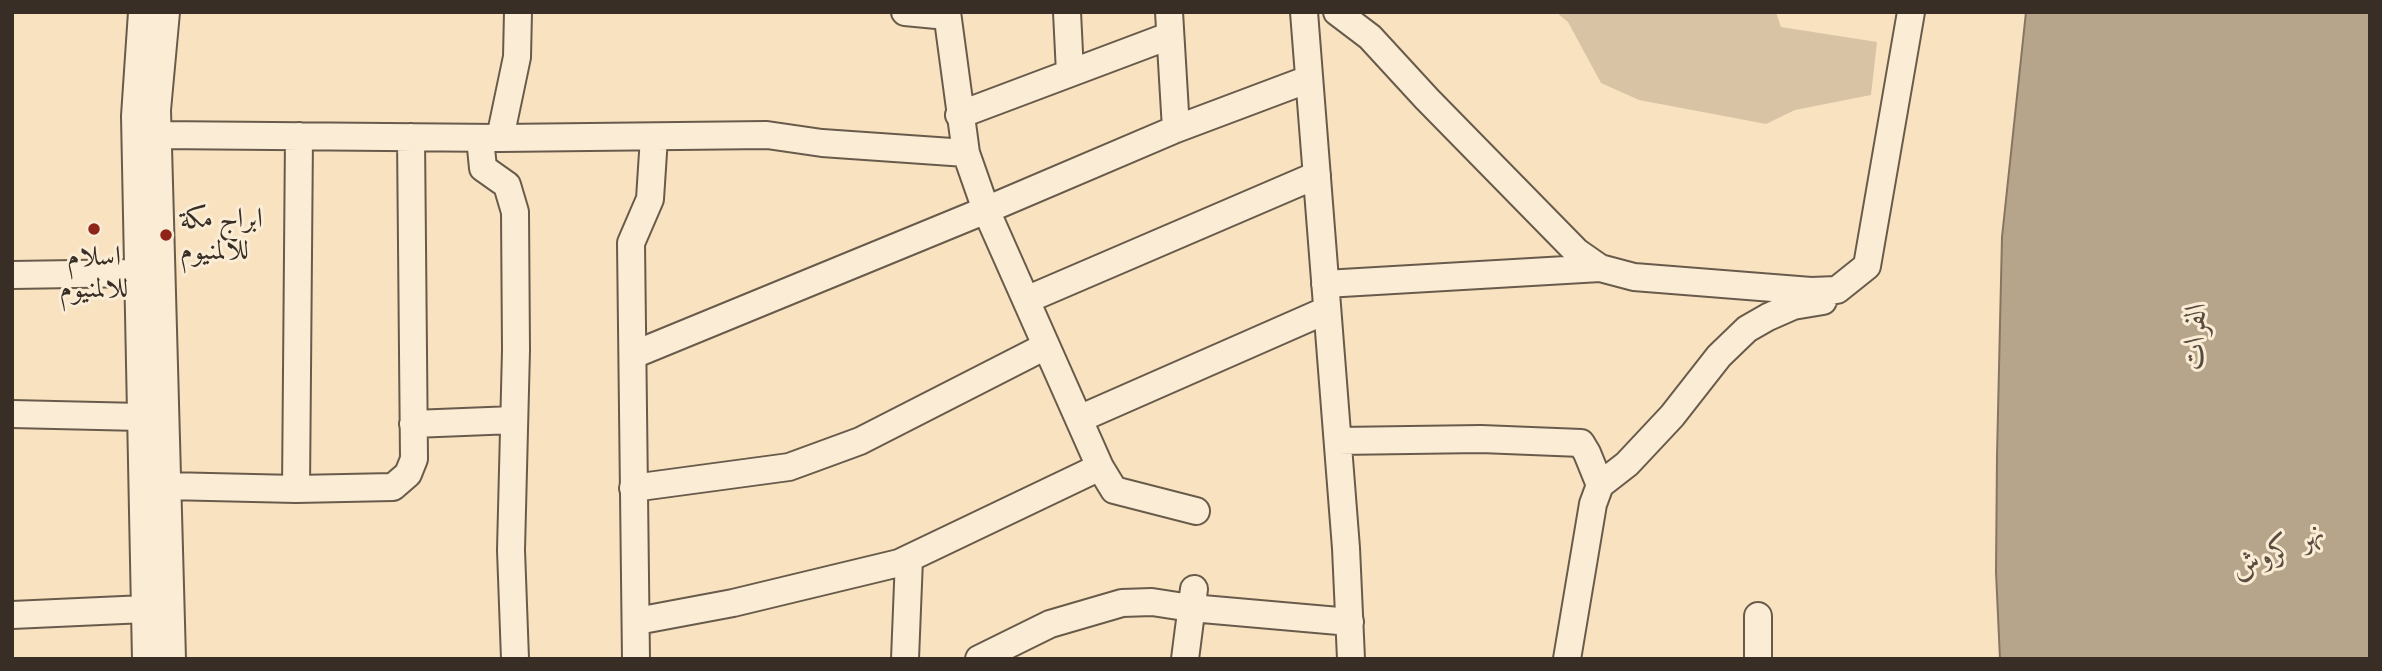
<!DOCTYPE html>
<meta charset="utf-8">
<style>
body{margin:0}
#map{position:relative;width:2382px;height:671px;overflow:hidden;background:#f8e2bf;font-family:"EB Garamond",serif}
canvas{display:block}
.frame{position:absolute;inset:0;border:14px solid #392e25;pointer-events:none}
</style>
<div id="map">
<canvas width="2382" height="671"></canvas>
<div class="frame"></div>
</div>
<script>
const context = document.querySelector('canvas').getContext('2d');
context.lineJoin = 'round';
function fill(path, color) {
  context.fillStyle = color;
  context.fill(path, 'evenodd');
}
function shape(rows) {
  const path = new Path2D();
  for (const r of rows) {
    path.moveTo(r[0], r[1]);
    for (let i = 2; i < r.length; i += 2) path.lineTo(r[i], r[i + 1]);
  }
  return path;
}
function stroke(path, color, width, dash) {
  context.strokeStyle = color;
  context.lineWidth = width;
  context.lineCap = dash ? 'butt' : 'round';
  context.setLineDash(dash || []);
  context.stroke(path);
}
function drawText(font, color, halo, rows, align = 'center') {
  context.font = font + ' "EB Garamond",Amiri,serif';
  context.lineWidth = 6;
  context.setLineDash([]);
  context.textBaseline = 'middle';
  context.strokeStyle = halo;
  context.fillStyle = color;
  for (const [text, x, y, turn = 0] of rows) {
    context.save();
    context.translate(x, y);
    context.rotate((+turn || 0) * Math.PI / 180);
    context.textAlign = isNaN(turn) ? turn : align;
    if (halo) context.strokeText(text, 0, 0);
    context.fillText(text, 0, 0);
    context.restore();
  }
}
fill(shape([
 [1556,12,1776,12,1781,27,1877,42,1871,95,1795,110,1766,124,1639,100,1601,83,1568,22]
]), '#d8c3a5');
const water = shape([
 [2026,12,2370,12,2370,659,2000,659,1996,572,1997,456,2002,237,2026,12]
]);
fill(water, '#b7a58b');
stroke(water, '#857562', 2);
const minor = shape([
 [142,12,135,116,146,659],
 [166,12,157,110,172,659],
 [905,12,947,16],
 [947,12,966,153,986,210,1100,467,1114,490,1196,511],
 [1067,12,1070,73],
 [1169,12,1176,129],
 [1304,12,1346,548,1351,659],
 [1337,12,1370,37,1427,99,1577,252,1600,268,1634,277,1811,291,1837,290,1867,266,1911,12],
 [959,115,1169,36],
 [158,135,500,138,767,135,822,143,966,153],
 [480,138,483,168,507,185,515,212,516,350,511,550,515,659],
 [500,138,517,57,518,12],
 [12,275,138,273],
 [1325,284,1600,268],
 [1026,300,1317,175],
 [633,355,986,210,1176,129,1309,79],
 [12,414,141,417],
 [1079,419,1327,310],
 [413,424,514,420],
 [1338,441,1481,439,1581,443,1587,453,1600,485],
 [167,486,296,489,393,487,408,474,414,459,411,137],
 [633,488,789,467,860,441,1046,346],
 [296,489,299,136],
 [12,615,145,609],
 [637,621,733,603,899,563,1100,467],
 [636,659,631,243,650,199,654,137],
 [905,659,909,559],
 [979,659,1050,624,1122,603,1152,602,1191,608,1350,622],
 [1185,659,1194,589],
 [1567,659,1593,504,1600,485,1627,464,1672,416,1719,356,1747,329,1768,317,1793,306,1823,301],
 [1758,659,1758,616]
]);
stroke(minor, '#695b4c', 30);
stroke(minor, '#faecd5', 26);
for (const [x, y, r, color] of [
 [94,229,7,"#8f2418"],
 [166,235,7,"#8f2418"]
]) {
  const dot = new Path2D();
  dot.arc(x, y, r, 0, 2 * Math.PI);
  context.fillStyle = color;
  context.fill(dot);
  stroke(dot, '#faecd5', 2.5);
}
drawText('28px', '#392e25', '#faecd5', [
 ["ابراج مكة",180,219],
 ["للالمنيوم",180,251],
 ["اسلام",94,257,"center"],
 ["للالمنيوم",94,289,"center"]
], 'left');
drawText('italic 30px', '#584c3e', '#faecd5', [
 ["الفرات",2196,336,-88],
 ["نهر كروش",2278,551,-25]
]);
</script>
